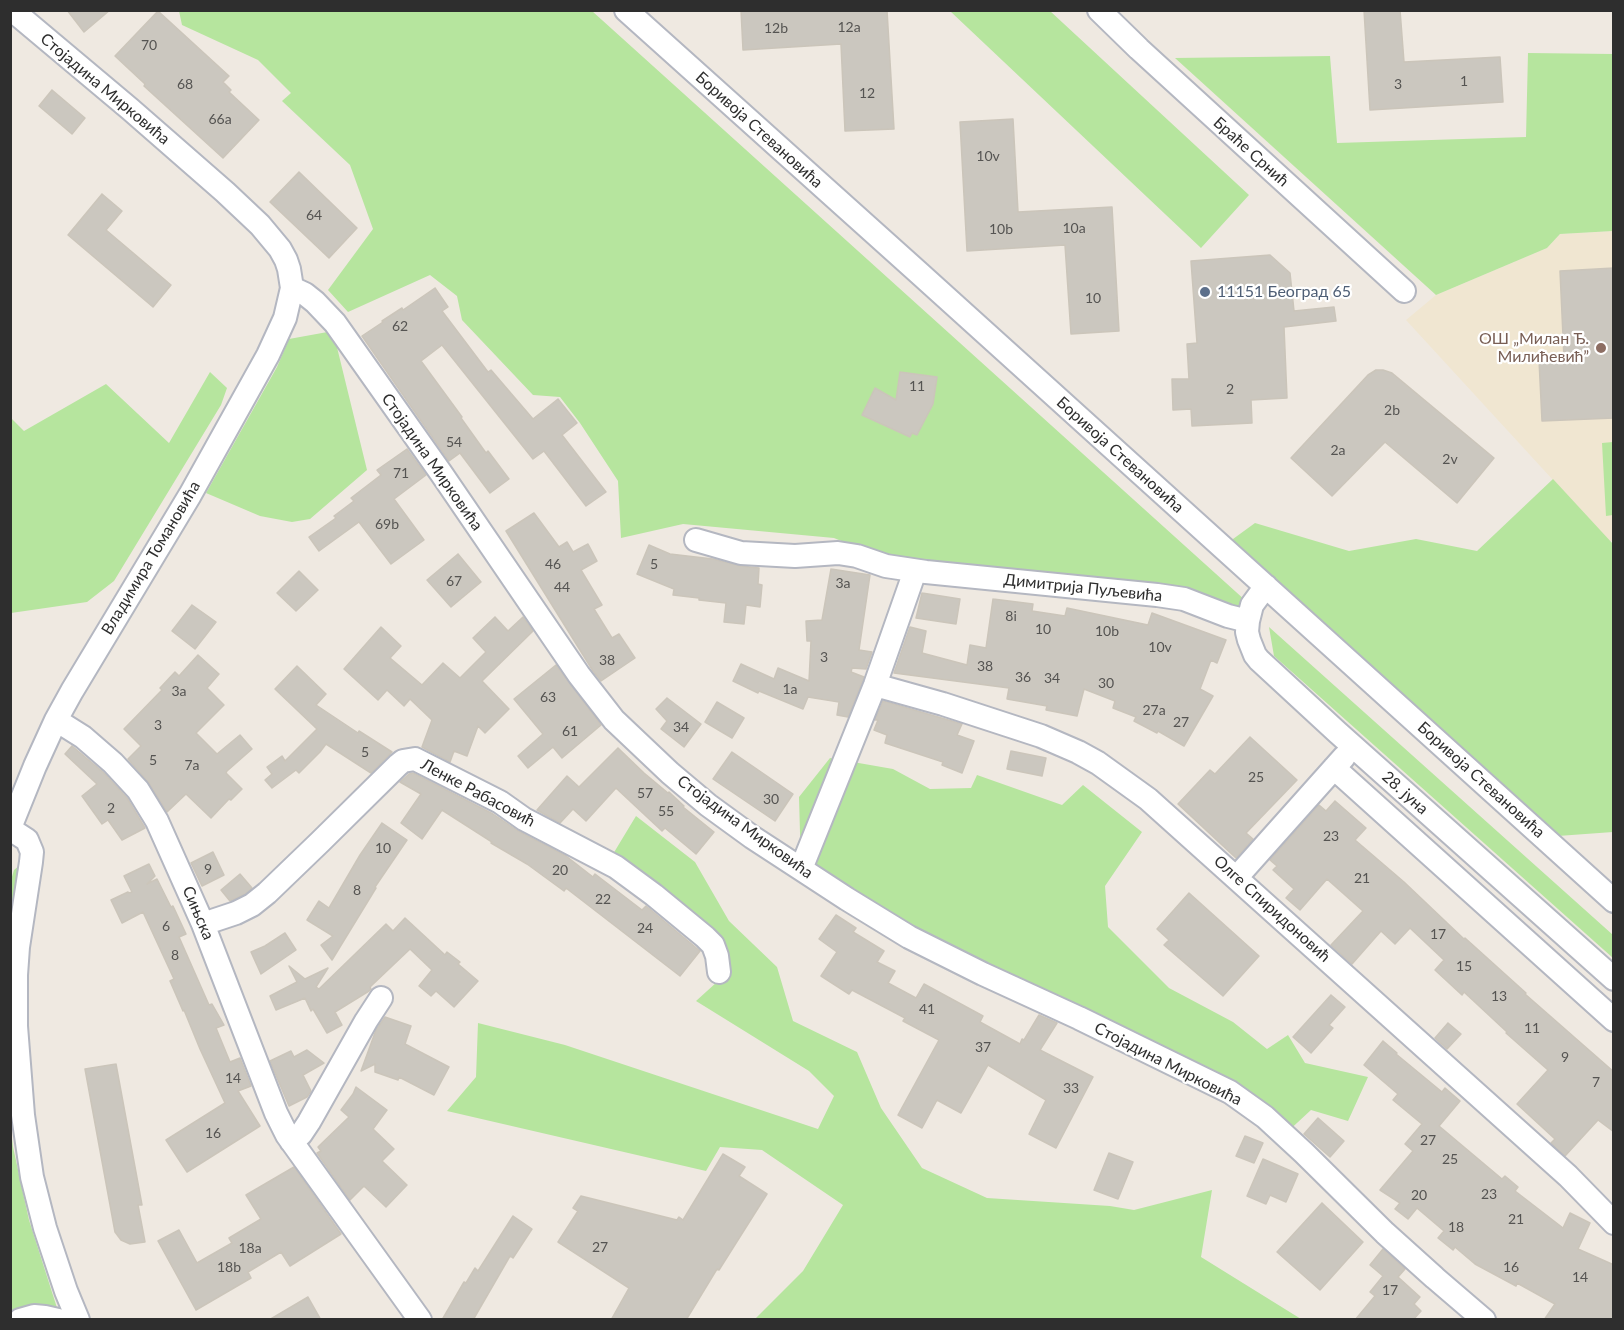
<!DOCTYPE html>
<meta charset="utf-8">
<style>
body{margin:0}
#map{position:relative;width:1624px;height:1330px;overflow:hidden;background:#efe9e1;font-family:Lato,sans-serif}
canvas{display:block}
.frame{position:absolute;inset:0;border:12px solid #2e2e2e;pointer-events:none}
</style>
<div id="map">
<canvas width="1624" height="1330"></canvas>
<div class="frame"></div>
</div>
<script>
const context = document.querySelector('canvas').getContext('2d');
context.lineJoin = 'round';
function fill(path, color) {
  context.fillStyle = color;
  context.fill(path, 'evenodd');
}
function shape(rows) {
  const path = new Path2D();
  for (const r of rows) {
    path.moveTo(r[0], r[1]);
    for (let i = 2; i < r.length; i += 2) path.lineTo(r[i], r[i + 1]);
  }
  return path;
}
function stroke(path, color, width, dash) {
  context.strokeStyle = color;
  context.lineWidth = width;
  context.lineCap = dash ? 'butt' : 'round';
  context.setLineDash(dash || []);
  context.stroke(path);
}
function drawText(font, color, halo, rows, align = 'center') {
  context.font = font + ' Lato,sans-serif';
  context.lineWidth = 4.5;
  context.setLineDash([]);
  context.textBaseline = 'middle';
  context.strokeStyle = halo;
  context.fillStyle = color;
  for (const [text, x, y, turn = 0] of rows) {
    context.save();
    context.translate(x, y);
    context.rotate((+turn || 0) * Math.PI / 180);
    context.textAlign = isNaN(turn) ? turn : align;
    if (halo) context.strokeText(text, 0, 0);
    context.fillText(text, 0, 0);
    context.restore();
  }
}
fill(shape([
 [1613,231,1613,541,1609,541,1406,320,1436,295,1547,248,1560,234]
]), '#f0e6d1');
fill(shape([
 [179,11,592,11,1246,601,1228,616,915,571,834,538,683,524,621,538,618,481,580,423,560,397,533,395,462,320,457,296,430,275,348,312,328,290,373,229,350,165,282,101,291,93,258,60,182,25],
 [950,11,1050,11,1249,195,1201,248],
 [1528,53,1613,54,1613,231,1560,234,1547,248,1436,295,1175,58,1330,56,1337,143,1526,137],
 [333,331,367,470,310,519,292,522,260,516,206,493,277,367,289,339],
 [210,372,227,388,221,405,114,581,87,602,11,613,11,418,24,431,106,384,169,443],
 [1613,442,1613,515,1606,516,1602,443],
 [1553,479,1613,544,1613,832,1544,837,1222,547,1255,523,1349,551,1416,539,1477,551],
 [1269,627,1613,935,1613,958,1274,656],
 [830,758,893,769,930,789,971,788,977,775,1062,805,1083,785,1142,832,1105,886,1108,927,1169,988,1233,1022,1267,1049,1288,1035,1305,1063,1368,1077,1348,1121,1311,1110,1284,1135,1230,1092,801,869,799,797],
 [636,816,695,862,729,921,777,967,793,1021,857,1052,881,1108,922,1168,987,1198,1110,1206,1134,1210,1212,1190,1201,1257,1301,1319,755,1319,803,1271,843,1205,762,1150,720,1147,706,1171,447,1111,476,1077,478,1023,565,1045,818,1129,834,1096,809,1071,696,1001,728,972,610,859],
 [20,865,11,924,11,880,14,870],
 [10,1122,13,1147,29,1220,58,1311,11,1316]
]), '#b6e59e');
const building = shape([
 [67,10,110,10,84,32,67,10],
 [741,10,887,10,894,129,845,131,841,44,743,50,741,10],
 [1364,10,1400,10,1404,62,1500,57,1503,102,1370,110,1364,10],
 [158,11,229,76,223,82,231,90,229,92,259,120,223,158,144,86,145,84,115,56,158,11],
 [52,90,85,118,72,134,39,106,52,90],
 [1013,119,1018,212,1112,207,1119,331,1071,334,1065,245,967,251,960,122,1013,119],
 [299,172,357,228,329,258,270,202,299,172],
 [102,194,122,211,106,230,171,285,153,307,68,235,102,194],
 [1270,255,1290,273,1294,311,1334,307,1336,321,1284,327,1287,398,1251,400,1252,423,1192,426,1191,409,1173,410,1172,379,1189,379,1187,344,1197,343,1191,261,1270,255],
 [1614,268,1614,418,1542,421,1539,360,1564,358,1560,271,1614,268],
 [435,288,448,307,442,311,488,372,491,370,533,419,558,399,577,423,562,435,606,492,586,506,544,451,533,459,442,345,421,361,462,417,461,418,486,453,488,451,509,479,490,493,460,453,449,461,362,336,383,322,382,321,402,308,403,310,435,288],
 [1376,370,1383,370,1392,373,1494,458,1457,503,1385,442,1332,496,1291,458,1368,375,1376,370],
 [900,372,937,377,933,404,917,435,912,433,910,437,862,415,875,388,896,400,900,372],
 [407,449,426,475,394,499,424,540,391,564,359,522,319,551,309,537,336,518,334,516,354,501,351,498,381,475,377,470,407,449],
 [534,513,559,547,567,542,573,552,588,544,597,561,581,570,602,605,594,609,612,638,619,634,635,658,601,681,593,671,506,531,534,513],
 [649,545,670,554,713,559,740,566,759,568,758,584,762,585,760,607,746,605,744,624,724,622,726,603,699,600,699,598,673,595,674,589,637,574,649,545],
 [458,554,481,582,451,607,427,580,458,554],
 [831,569,870,575,859,650,872,652,866,669,852,668,851,672,864,677,848,717,837,715,839,702,808,697,803,709,759,691,758,693,733,681,741,664,774,679,778,668,809,681,811,641,807,641,806,621,822,620,831,569],
 [299,571,318,590,296,611,277,593,299,571],
 [922,593,960,599,956,624,916,618,922,593],
 [993,599,1033,604,1032,611,1065,616,1067,608,1148,625,1152,613,1226,640,1217,663,1211,660,1200,689,1213,696,1184,746,1158,731,1157,733,1134,721,1136,717,1113,708,1115,701,1084,689,1077,716,1046,710,1047,706,1007,699,1009,688,894,673,910,627,926,631,922,653,967,665,970,645,986,648,993,599],
 [192,605,216,622,195,649,172,631,192,605],
 [495,617,508,631,523,617,533,631,482,681,509,709,485,733,478,726,467,756,454,751,450,762,422,747,432,720,410,699,404,706,387,690,378,700,344,669,381,627,401,646,390,658,422,685,443,663,460,678,486,652,473,638,495,617],
 [198,655,219,674,207,688,224,705,196,733,217,754,240,735,252,749,227,771,226,773,242,789,231,800,229,799,211,818,186,794,167,812,149,783,128,759,141,746,124,729,162,690,160,688,175,672,179,676,198,655],
 [556,665,601,725,562,758,553,747,528,768,518,756,543,734,514,699,556,665],
 [297,666,326,694,316,705,358,733,359,731,392,752,371,773,326,744,320,752,299,773,296,770,272,788,265,780,272,774,267,767,282,756,285,761,317,729,275,689,297,666],
 [667,698,701,724,684,747,661,729,667,721,656,709,667,698],
 [883,701,962,724,957,735,974,741,962,773,942,765,943,762,885,743,887,735,874,730,878,720,875,720,883,701],
 [717,702,744,718,732,738,705,722,717,702],
 [1250,737,1297,780,1246,833,1253,839,1236,858,1178,804,1210,770,1215,774,1250,737],
 [72,746,104,773,127,798,145,828,122,840,108,820,102,824,82,796,97,784,65,754,72,746],
 [618,748,644,773,668,793,669,792,684,806,683,807,714,832,696,854,665,828,662,831,616,788,586,821,573,809,560,823,537,810,567,776,579,787,618,748],
 [1011,751,1046,758,1042,776,1007,769,1011,751],
 [732,752,793,794,775,821,713,779,732,752],
 [413,773,493,814,518,831,566,856,593,877,595,874,642,910,646,906,700,951,680,976,566,888,564,891,527,864,491,843,492,842,442,810,422,839,401,823,421,794,400,782,409,774,413,773],
 [1335,801,1366,828,1355,840,1404,882,1464,939,1465,938,1526,993,1525,994,1614,1072,1614,1132,1598,1120,1565,1156,1551,1143,1555,1139,1517,1104,1548,1070,1506,1033,1507,1032,1464,992,1462,995,1435,970,1444,960,1410,928,1395,944,1381,931,1352,964,1331,945,1363,911,1327,879,1300,910,1286,898,1294,889,1273,870,1277,866,1270,860,1319,805,1326,811,1335,801],
 [382,823,407,840,375,887,376,888,332,960,321,945,333,936,307,920,319,901,329,908,360,855,382,823],
 [213,852,224,875,202,886,191,863,213,852],
 [149,864,155,876,147,884,157,879,171,907,173,906,186,934,179,937,209,1005,212,1004,224,1025,216,1028,230,1062,240,1058,251,1086,238,1091,260,1126,187,1172,166,1140,225,1103,200,1049,184,1010,183,1011,170,981,174,979,143,912,122,923,111,900,128,892,129,893,132,892,124,876,149,864],
 [240,874,252,888,245,894,230,901,221,890,240,874],
 [1189,893,1259,956,1223,996,1164,945,1169,940,1157,929,1189,893],
 [836,915,856,928,853,932,884,951,877,962,895,971,888,983,916,998,924,984,983,1016,980,1022,1020,1044,1022,1039,1024,1040,1039,1015,1057,1023,1040,1050,1093,1077,1056,1148,1029,1134,1046,1100,988,1065,961,1113,937,1100,922,1128,898,1115,939,1040,903,1021,905,1018,852,990,849,994,821,976,837,952,819,939,836,915],
 [405,918,445,955,447,952,460,962,458,964,478,981,454,1007,436,991,431,996,419,986,432,970,410,949,370,987,371,989,369,991,335,1012,342,1025,327,1033,313,1009,311,1011,305,998,276,1010,270,996,297,982,289,966,305,979,328,968,316,987,319,989,386,924,393,931,405,918],
 [285,933,296,950,261,974,251,952,265,946,285,933],
 [1331,995,1345,1007,1329,1025,1333,1028,1311,1053,1293,1037,1331,995],
 [385,1017,411,1026,405,1044,449,1067,434,1095,399,1077,398,1080,375,1072,375,1064,361,1071,376,1030,385,1017],
 [1448,1023,1461,1034,1447,1049,1435,1038,1448,1023],
 [1383,1041,1397,1053,1396,1054,1442,1092,1445,1088,1460,1101,1439,1126,1502,1179,1505,1176,1518,1187,1515,1191,1563,1228,1570,1213,1590,1223,1578,1249,1614,1265,1614,1320,1544,1320,1555,1304,1517,1283,1516,1286,1475,1264,1455,1247,1453,1250,1438,1238,1444,1231,1417,1208,1408,1219,1395,1209,1400,1203,1380,1190,1413,1151,1405,1144,1422,1124,1393,1100,1398,1094,1364,1065,1383,1041],
 [307,1050,324,1063,303,1075,311,1091,307,1097,289,1106,270,1061,291,1051,294,1057,307,1050],
 [116,1064,142,1205,138,1205,145,1242,130,1244,121,1240,115,1232,85,1069,116,1064],
 [356,1087,387,1110,373,1129,394,1149,382,1161,407,1185,386,1207,364,1186,350,1200,317,1153,321,1151,318,1147,349,1117,341,1110,353,1094,356,1087],
 [1318,1118,1344,1141,1330,1157,1304,1134,1318,1118],
 [1245,1136,1263,1143,1254,1163,1236,1156,1245,1136],
 [1109,1153,1133,1162,1118,1199,1094,1190,1109,1153],
 [723,1154,745,1167,739,1176,767,1194,719,1270,717,1269,686,1320,611,1320,629,1288,558,1242,578,1211,573,1208,581,1196,677,1220,679,1217,683,1220,723,1154],
 [1263,1159,1298,1174,1286,1202,1270,1195,1266,1204,1247,1196,1263,1159],
 [294,1167,341,1234,290,1266,281,1252,248,1272,251,1278,196,1310,158,1241,179,1230,197,1263,232,1243,229,1238,261,1219,246,1195,294,1167],
 [1322,1203,1363,1242,1320,1290,1277,1252,1322,1203],
 [513,1216,532,1229,513,1258,510,1256,473,1320,442,1320,464,1282,466,1283,475,1268,478,1271,513,1216],
 [1383,1249,1405,1269,1398,1277,1420,1297,1414,1304,1421,1311,1413,1320,1355,1320,1375,1296,1370,1292,1383,1276,1370,1265,1383,1249],
 [308,1297,321,1320,269,1320,308,1297]
]);
fill(building, '#cbc7bf');
stroke(building, '#cbc5ba', 1.5);
const minor = shape([
 [626,10,919,273,1614,901],
 [1099,10,1139,49,1404,291],
 [292,288,305,294,315,302,335,323,441,473,579,675,614,720,670,773,708,805,752,837,847,899,909,937,983,974,1079,1018,1230,1092,1265,1117,1304,1153,1385,1233,1435,1278,1484,1320],
 [696,540,741,553,795,556,838,553,857,556,886,566,926,572,1157,595,1184,599,1228,616,1248,621],
 [1266,586,1252,605,1248,621,1247,632,1249,640,1255,655,1259,660,1337,732,1614,979],
 [875,685,943,704,1041,736,1078,752,1098,763,1148,799,1568,1176,1614,1223],
 [56,720,83,737,113,763,138,790,157,821,203,924,276,1113,287,1135,420,1320],
 [1334,768,1614,1020],
 [10,828,35,766,56,720,72,691,190,495,268,355,285,318,292,288,289,269,286,260,280,249,260,225,225,192,130,109,12,10],
 [10,829,27,840,32,852,31,862,18,947,16,975,16,1026,23,1115,32,1177,45,1228,66,1291,78,1320],
 [801,869,875,685,915,571],
 [1236,878,1344,757],
 [203,924,236,913,252,905,267,893,320,842,398,765,403,761,415,759,500,802,524,819,616,867,654,895,705,937,713,945,717,956,719,972],
 [291,1141,301,1134,309,1122,366,1021,381,998],
 [20,1320,34,1316,45,1317,58,1320]
]);
stroke(minor, '#b4b7c1', 26);
stroke(minor, '#fff', 22);
for (const [x, y, r, color] of [
 [1205,292,6,"#5c6f8a"],
 [1601,348,6,"#8d6e63"]
]) {
  const dot = new Path2D();
  dot.arc(x, y, r, 0, 2 * Math.PI);
  context.fillStyle = color;
  context.fill(dot);
  stroke(dot, '#fff', 2);
}
drawText('14px', '#555452', null, [
 ["12a",849,27],
 ["12b",776,28],
 ["70",149,45],
 ["1",1464,81],
 ["68",185,84],
 ["3",1398,84],
 ["12",867,93],
 ["66a",220,119],
 ["10v",988,156],
 ["64",314,215],
 ["10a",1074,228],
 ["10b",1001,229],
 ["10",1093,298],
 ["62",400,326],
 ["11",917,386],
 ["2",1230,389],
 ["2b",1392,410],
 ["54",454,442],
 ["2a",1338,450],
 ["2v",1450,459],
 ["71",401,473],
 ["69b",387,524],
 ["46",553,564],
 ["5",654,564],
 ["67",454,581],
 ["3a",843,583],
 ["44",562,587],
 ["8i",1011,616],
 ["10",1043,629],
 ["10b",1107,631],
 ["10v",1160,647],
 ["3",824,657],
 ["38",607,660],
 ["38",985,666],
 ["36",1023,677],
 ["34",1052,678],
 ["30",1106,683],
 ["1a",790,689],
 ["3a",179,691],
 ["63",548,697],
 ["27a",1154,710],
 ["27",1181,722],
 ["3",158,725],
 ["34",681,727],
 ["61",570,731],
 ["5",365,752],
 ["5",153,760],
 ["7a",192,765],
 ["25",1256,777],
 ["57",645,793],
 ["30",771,799],
 ["2",111,808],
 ["55",666,811],
 ["23",1331,836],
 ["10",383,848],
 ["9",208,869],
 ["20",560,870],
 ["21",1362,878],
 ["8",357,890],
 ["22",603,899],
 ["6",166,926],
 ["24",645,928],
 ["17",1438,934],
 ["8",175,955],
 ["15",1464,966],
 ["13",1499,996],
 ["41",927,1009],
 ["11",1532,1028],
 ["37",983,1047],
 ["9",1565,1057],
 ["14",233,1078],
 ["7",1596,1082],
 ["33",1071,1088],
 ["16",213,1133],
 ["27",1428,1140],
 ["25",1450,1159],
 ["23",1489,1194],
 ["20",1419,1195],
 ["21",1516,1219],
 ["18",1456,1227],
 ["27",600,1247],
 ["18a",250,1248],
 ["18b",229,1267],
 ["16",1511,1267],
 ["14",1580,1277],
 ["17",1390,1290]
]);
drawText('16px', '#2e2e2e', '#fff', [
 ["Стојадина Мирковића",105,89,40],
 ["Боривоја Стевановића",759,130,42],
 ["Браће Срнић",1251,152,42],
 ["Боривоја Стевановића",1120,455,42],
 ["Стојадина Мирковића",432,462,55],
 ["Владимира Томановића",151,558,-59],
 ["Димитрија Пуљевића",1083,588,6],
 ["Боривоја Стевановића",1481,780,42],
 ["Ленке Рабасовић",478,793,28],
 ["28. јуна",1405,793,42],
 ["Стојадина Мирковића",745,827,36],
 ["Олге Спиридоновић",1272,909,42],
 ["Сињска",198,913,67],
 ["Стојадина Мирковића",1168,1064,27]
]);
drawText('16px', '#4e5e75', '#fff', [
 ["11151 Београд 65",1217,292]
], 'left');
drawText('16px', '#785e54', '#fff', [
 ["ОШ „Милан Ђ.",1589,339],
 ["Милићевић”",1589,357]
], 'right');
</script>
